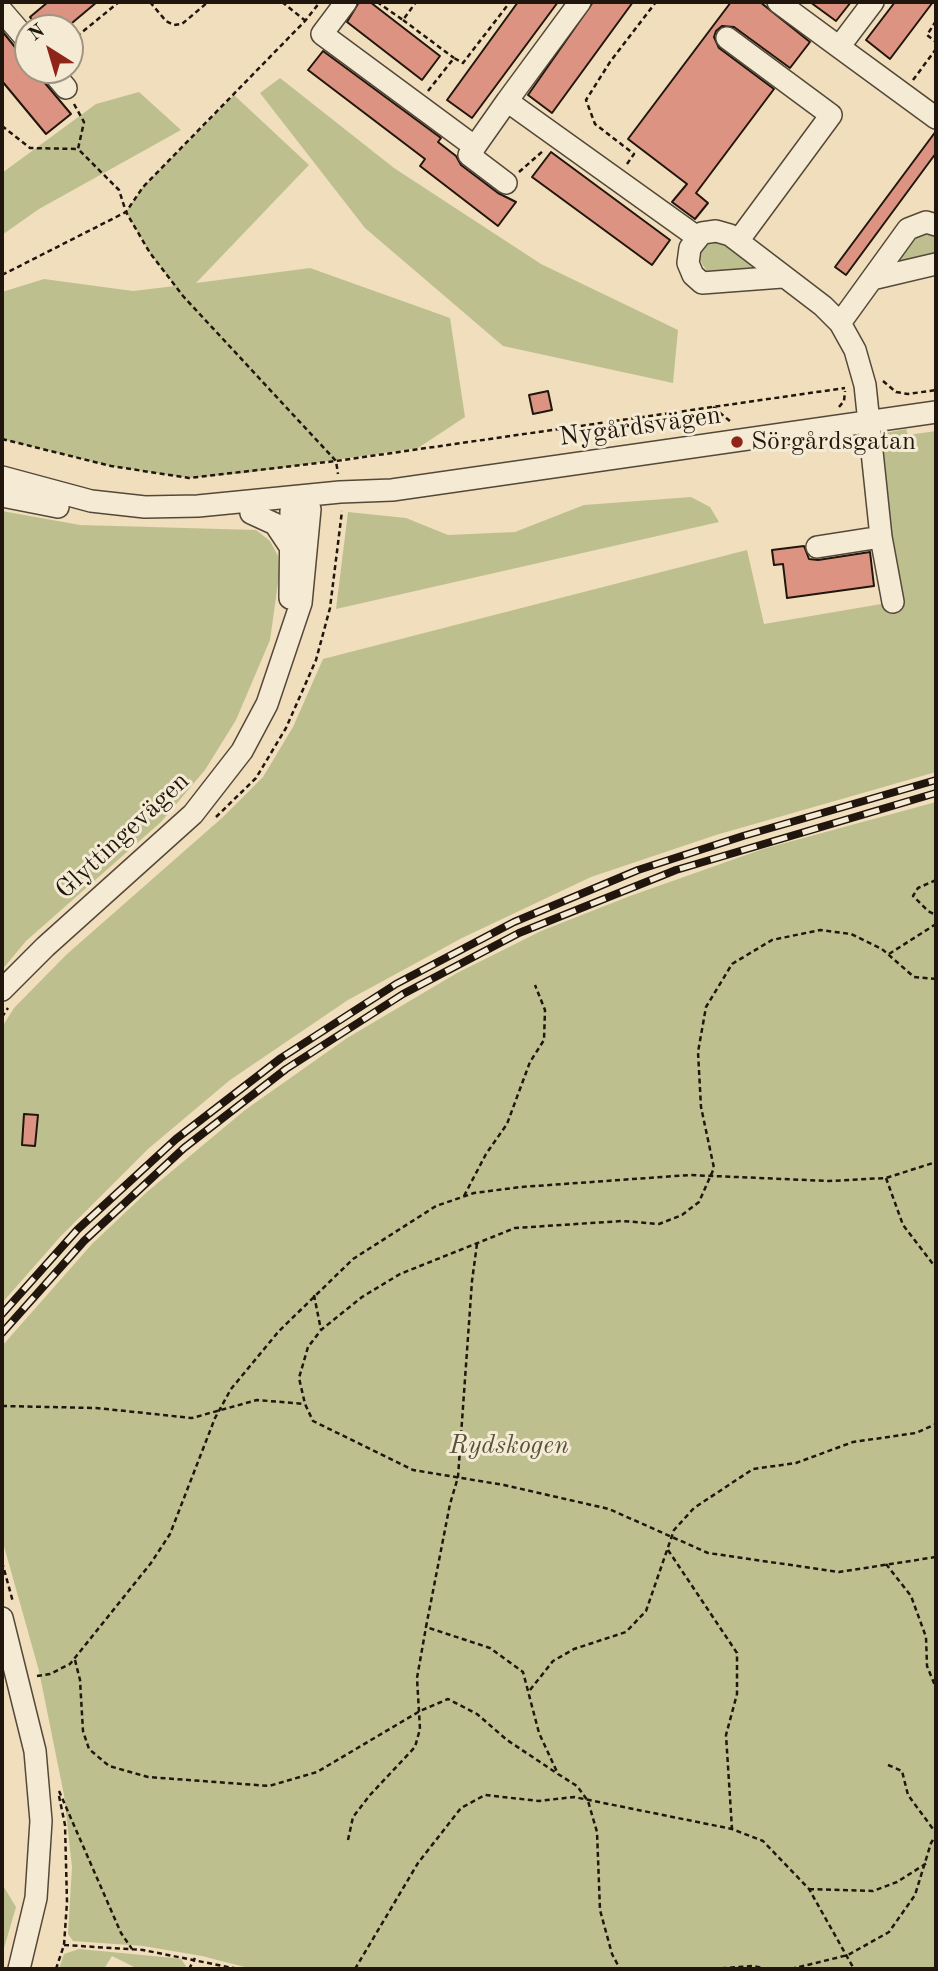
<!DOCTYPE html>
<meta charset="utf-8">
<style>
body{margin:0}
#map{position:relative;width:938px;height:1971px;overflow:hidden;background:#f0debd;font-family:"Old Standard TT",serif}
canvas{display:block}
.frame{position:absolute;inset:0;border:4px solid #20160d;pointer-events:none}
.north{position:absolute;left:14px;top:14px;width:70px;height:70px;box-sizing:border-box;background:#f5ead4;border:2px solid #a09584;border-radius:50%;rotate:323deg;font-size:19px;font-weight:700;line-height:28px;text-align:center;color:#20160d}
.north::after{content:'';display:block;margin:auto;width:24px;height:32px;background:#8f2418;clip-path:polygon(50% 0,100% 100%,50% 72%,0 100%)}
</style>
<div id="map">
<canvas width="938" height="1971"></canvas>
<div class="frame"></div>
<div class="north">N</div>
</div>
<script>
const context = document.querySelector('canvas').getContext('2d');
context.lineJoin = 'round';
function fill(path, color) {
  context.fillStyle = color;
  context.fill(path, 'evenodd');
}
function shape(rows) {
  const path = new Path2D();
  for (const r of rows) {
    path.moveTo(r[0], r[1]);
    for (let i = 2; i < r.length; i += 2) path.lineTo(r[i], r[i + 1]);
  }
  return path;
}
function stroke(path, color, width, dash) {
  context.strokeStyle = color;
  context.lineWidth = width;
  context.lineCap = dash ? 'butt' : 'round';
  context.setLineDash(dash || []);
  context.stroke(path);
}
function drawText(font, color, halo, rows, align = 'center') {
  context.font = font + ' "Old Standard TT",serif';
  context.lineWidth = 6;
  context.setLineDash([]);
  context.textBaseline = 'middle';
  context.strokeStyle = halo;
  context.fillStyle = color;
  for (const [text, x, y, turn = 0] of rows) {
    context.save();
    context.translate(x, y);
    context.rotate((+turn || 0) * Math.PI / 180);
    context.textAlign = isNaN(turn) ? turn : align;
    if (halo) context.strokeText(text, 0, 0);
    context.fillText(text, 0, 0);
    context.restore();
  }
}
fill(shape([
 [280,78,394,168,541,264,678,330,673,383,503,346,365,228,260,93],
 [139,92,181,130,39,209,2,235,2,173,96,104],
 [234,95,309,165,196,283,310,268,450,318,465,417,418,448,246,473,189,478,111,466,2,439,2,292,44,279,133,291,175,286,150,253,126,212,143,187],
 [921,232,933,234,936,238,934,256,894,263,914,236],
 [718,240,725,243,757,267,754,270,708,273,699,259,700,250,708,243],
 [906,429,908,435,936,431,936,772,716,835,591,877,462,938,348,1000,230,1080,148,1149,60,1237,2,1303,2,1027,14,1008,66,955,223,817,263,777,293,727,323,659,747,550,764,624,893,602,880,434],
 [691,497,710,507,719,522,336,609,348,512,406,518,448,535,515,532,584,505],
 [2,511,80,525,256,530,270,541,278,556,279,576,270,640,236,720,205,770,161,822,26,941,2,970],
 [936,802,936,1969,252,1969,202,1956,143,1946,73,1941,68,1934,72,1867,64,1795,39,1671,2,1539,2,1346,92,1244,148,1191,245,1110,347,1038,457,973,541,931,630,896,763,849],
 [2,1884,16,1907,2,1955],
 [79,1949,174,1958,181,1959,186,1966,185,1969,138,1969,112,1956,104,1969,59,1969,64,1954]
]), '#bdc08e');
const building = shape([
 [48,2,97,2,66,28,39,28,30,17,48,2],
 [359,2,370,2,440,56,422,80,347,22,359,2],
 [518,2,558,2,472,118,447,100,518,2],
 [593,2,633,2,552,113,528,95,593,2],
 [731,2,760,2,810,42,790,68,734,27,722,26,716,31,714,37,719,48,774,89,696,193,708,203,695,219,672,202,687,184,628,139,731,2],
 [810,2,851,2,836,21,810,2],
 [895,2,933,2,890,59,866,40,895,2],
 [2,31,28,63,28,70,34,70,71,114,46,134,2,81,2,31],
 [323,51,441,138,438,142,456,156,461,165,498,193,516,202,498,226,420,166,425,159,308,70,323,51],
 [936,131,936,153,846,275,835,267,936,131],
 [551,152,670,240,652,265,532,177,551,152],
 [548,391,552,410,533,414,529,395,548,391],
 [804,546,809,559,818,560,870,552,874,586,787,598,783,564,774,565,772,550,804,546],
 [24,1114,38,1115,35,1146,22,1145,24,1114]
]);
fill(building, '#dd9381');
stroke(building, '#20160d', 2);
const minor = shape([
 [346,2,322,34,475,147],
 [778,2,839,47],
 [873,2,839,47,936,118],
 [2,11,28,41],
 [727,38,831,115,738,241],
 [51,70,66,88],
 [507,101,580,2],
 [506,183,469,155,507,101,697,237],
 [782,277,702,283,693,275,688,263,690,248,702,233,716,231,730,235,823,306,840,323,855,350,865,385,881,537,817,547],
 [872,279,936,264],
 [840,323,908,229,926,222,936,225],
 [2,477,91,501,145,507,198,506,340,492,392,490,936,412],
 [2,496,58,507],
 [251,513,275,524,291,548],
 [881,537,893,602],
 [290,598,291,511,299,497],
 [2,990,45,947,193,814,242,751,267,704,301,603,310,509,299,497],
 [2,1618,35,1751,41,1821,36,1898,19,1969]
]);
stroke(minor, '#544839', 24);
stroke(shape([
 [150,2,166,21,174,25,182,24,208,2],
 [282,2,307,22],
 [377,2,403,20,416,2],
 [403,20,454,58],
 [936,21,927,35,936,42],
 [70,42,119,2],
 [913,80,936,49],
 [428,91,454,58,463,63,510,2],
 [74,104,84,122,78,149,119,190,126,212,150,253,183,296,336,461,338,474],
 [2,126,30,148,78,149],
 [627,164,634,154,595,124,586,100,610,62,656,2],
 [519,172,543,151],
 [2,275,126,212,143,187,305,21,320,2],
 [883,381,896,392,908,394,936,390],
 [713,407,731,422],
 [839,407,844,401,845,391],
 [2,439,111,466,189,478,336,461,845,388],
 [216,817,256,778,286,728,316,660,330,608,342,511],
 [936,880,918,888,913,896,928,911,936,915],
 [889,954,936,924],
 [936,979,914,977,882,949,851,934,820,930,772,940,732,964,706,1007,698,1052,701,1107,714,1168,699,1202,682,1215,659,1224,622,1221,515,1228,400,1274,362,1297,321,1330,308,1347,299,1378,305,1404,313,1421,413,1470,504,1485,609,1509,708,1553,839,1572,936,1557],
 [2,1017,8,1008],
 [886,1178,903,1225,936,1268],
 [464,1196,486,1154,507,1124,530,1062,544,1040,545,1010,535,985],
 [477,1244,472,1281,458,1477,450,1504,426,1627,490,1648,523,1672,539,1733,558,1774,577,1786,588,1801,597,1832,600,1910,612,1954,620,1969],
 [314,1295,321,1330],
 [2,1406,96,1408,192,1418,257,1400,305,1404],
 [668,1550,737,1653,737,1694,726,1735,732,1829],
 [2,1562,13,1602],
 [886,1564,911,1596,926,1637,927,1666,936,1688],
 [75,1660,80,1680,83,1731,89,1749,109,1766,148,1777,269,1786,317,1772,420,1711,448,1699,477,1714,507,1740,555,1772],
 [37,1676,50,1674,70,1664,151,1563,170,1534,215,1418,231,1389,279,1331,353,1259,436,1206,474,1193,521,1187,690,1175,829,1181,886,1178,936,1162],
 [530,1690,553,1661,574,1649,626,1632,646,1611,674,1530,694,1508,753,1469,796,1463,853,1442,916,1433,936,1424],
 [888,1765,902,1771,908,1795,936,1833],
 [59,1791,121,1933,132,1949],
 [348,1840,353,1817,370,1795,415,1747,420,1729,417,1678,426,1627],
 [809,1889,873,1891,897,1882,927,1863],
 [64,1945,143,1950,238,1969],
 [56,1969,64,1945,67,1902,65,1825,59,1796],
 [189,1969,195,1958],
 [355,1969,418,1863,461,1808,485,1795,539,1801,574,1797,732,1829,763,1841,809,1889,854,1969],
 [713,1969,753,1966,768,1969],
 [791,1969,848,1955,889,1932,915,1895,931,1843,936,1835]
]), '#20160d', 2.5, [5, 3.5]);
stroke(minor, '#f5ead4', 21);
const rail = shape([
 [2,1314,78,1229,176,1139,281,1058,396,984,514,922,638,870,743,836,936,780],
 [2,1333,84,1241,184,1148,286,1069,403,994,519,933,676,870,936,793]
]);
stroke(rail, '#20160d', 8);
stroke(rail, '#f5ead4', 5, [16]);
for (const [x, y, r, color] of [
 [737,442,7,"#8f2418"]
]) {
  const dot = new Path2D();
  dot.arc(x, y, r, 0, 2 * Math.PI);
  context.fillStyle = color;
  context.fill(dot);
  stroke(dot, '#f5ead4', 2.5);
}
drawText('26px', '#20160d', '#f5ead4', [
 ["Nygårdsvägen",640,427,-8],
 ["Glyttingevägen",123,836,-43]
]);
drawText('26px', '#20160d', '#f5ead4', [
 ["Sörgårdsgatan",751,442]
], 'left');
drawText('italic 26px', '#57523a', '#f5ead4', [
 ["Rydskogen",509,1446]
]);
</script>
